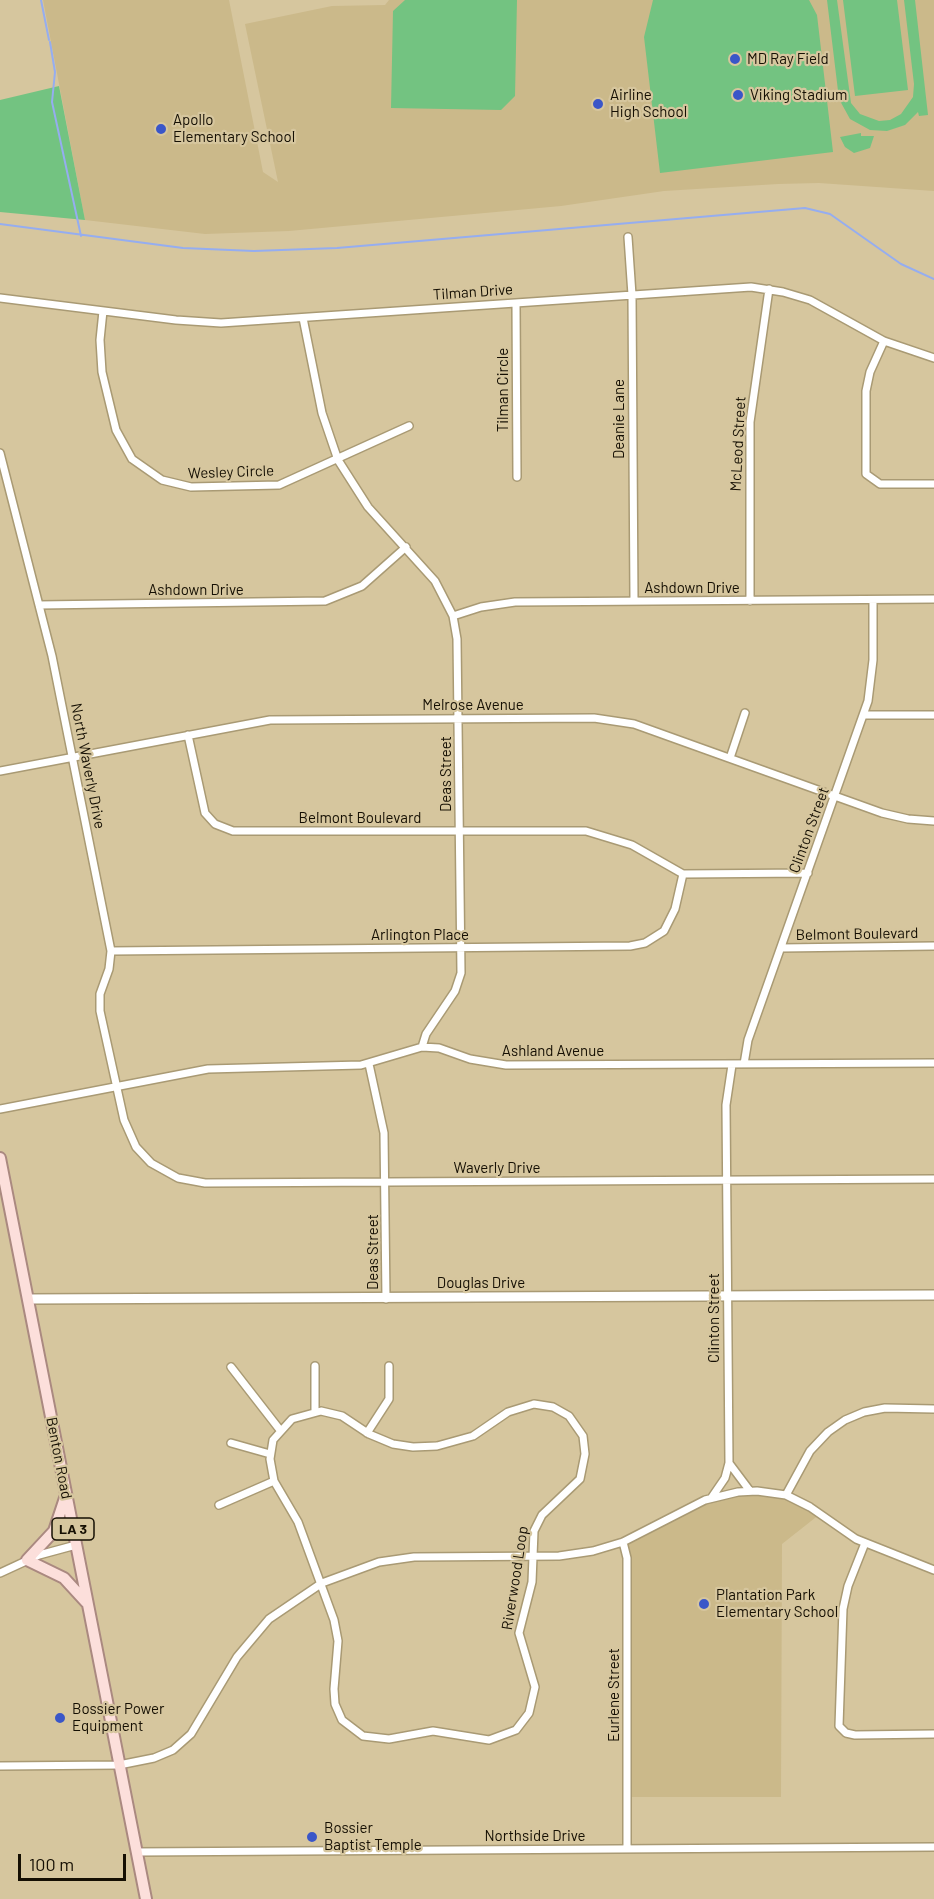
<!DOCTYPE html>
<style>
body{margin:0}
#map{position:relative;width:934px;height:1899px;overflow:hidden;background:#d6c69e;font-family:Barlow,sans-serif}
canvas{display:block}
.scale{position:absolute;left:18px;top:1854px;width:108px;height:27px;box-sizing:border-box;border:3px solid #150f03;border-top:0;padding-left:8px;font-size:18px;line-height:21px;white-space:nowrap;color:#150f03;-webkit-text-stroke:4px #d6c69e;paint-order:stroke}
</style>
<div id="map">
<canvas width="934" height="1899"></canvas>
<div class="scale">100 m</div>
</div>
<script>
const context = document.querySelector('canvas').getContext('2d');
context.lineJoin = 'round';
function fill(path, color) {
  context.fillStyle = color;
  context.fill(path, 'evenodd');
}
function shape(rows) {
  const path = new Path2D();
  for (const r of rows) {
    path.moveTo(r[0], r[1]);
    for (let i = 2; i < r.length; i += 2) path.lineTo(r[i], r[i + 1]);
  }
  return path;
}
function stroke(path, color, width, dash) {
  context.strokeStyle = color;
  context.lineWidth = width;
  context.lineCap = dash ? 'butt' : 'round';
  context.setLineDash(dash || []);
  context.stroke(path);
}
function drawText(font, color, halo, rows, align = 'center') {
  context.font = font + ' Barlow,sans-serif';
  context.lineWidth = 4.5;
  context.setLineDash([]);
  context.textBaseline = 'middle';
  context.strokeStyle = halo;
  context.fillStyle = color;
  for (const [text, x, y, turn = 0] of rows) {
    context.save();
    context.translate(x, y);
    context.rotate((+turn || 0) * Math.PI / 180);
    context.textAlign = isNaN(turn) ? turn : align;
    if (halo) context.strokeText(text, 0, 0);
    context.fillText(text, 0, 0);
    context.restore();
  }
}
fill(shape([
 [43,0,229,0,263,172,278,182,245,24,332,6,385,5,389,0,934,0,934,191,819,183,778,184,664,191,561,206,289,231,205,234,85,220],
 [777,1493,820,1514,782,1544,781,1797,628,1797,623,1542,716,1496]
]), '#cbb98a');
fill(shape([
 [405,0,517,0,515,96,501,110,391,108,393,11],
 [653,0,809,0,817,15,833,152,660,173,644,37],
 [827,0,837,0,851,103,860,114,879,121,890,120,901,114,913,97,914,84,904,0,915,0,928,115,919,116,918,112,905,125,887,131,870,130,850,119,839,99],
 [843,0,897,0,908,90,855,96],
 [59,86,85,220,0,212,0,100],
 [861,133,861,136,874,136,870,148,854,153,845,147,840,137]
]), '#73c381');
stroke(shape([
 [41,0,49,40],
 [50,42,55,72,52,102,81,236],
 [0,224,183,248,254,251,337,248,805,208,830,214,901,264,934,279]
]), '#95adf0', 2);
const street = shape([
 [628,237,632,295,634,601],
 [0,298,176,320,221,323,751,287,783,292,810,300,884,341,934,358],
 [516,303,517,477],
 [103,311,100,340,102,372,116,430,132,459,162,480,191,487,279,485,409,426],
 [303,318,322,413,338,460,368,507,435,581,453,616,457,639,461,973,455,991,426,1034,422,1047],
 [884,341,870,372,866,391,866,474,880,484,934,484],
 [0,453,52,656,111,951,109,969,100,994,100,1011,124,1120,136,1147,151,1163,178,1178,205,1183,934,1179],
 [750,601,750,422,769,289],
 [39,605,325,601,362,586,406,547],
 [453,616,481,607,515,602,934,599],
 [864,715,934,715],
 [188,735,205,813,215,824,233,831,586,831,632,845,683,874,808,873],
 [730,758,745,713],
 [0,771,270,720,594,718,634,724,882,813,908,819,934,821],
 [781,948,934,946],
 [111,951,630,946,645,943,664,931,675,909,683,874],
 [369,1064,384,1133,386,1299],
 [744,1064,748,1040,868,701,873,660,873,600],
 [732,1065,726,1105,729,1463,750,1491],
 [0,1109,208,1069,361,1065,422,1047,439,1048,470,1059,506,1065,934,1063],
 [315,1366,315,1412],
 [231,1367,280,1430],
 [534,1404,553,1407,569,1416,583,1436,585,1454,580,1479,542,1515,534,1531,532,1582,519,1633,535,1687,529,1713,516,1730,489,1740,433,1731,389,1739,363,1736,342,1720,335,1704,334,1689,338,1641,334,1620,298,1522,274,1481,270,1459,273,1440,292,1419,321,1411,342,1416,369,1434,393,1444,413,1447,437,1446,473,1436,508,1412,534,1404],
 [367,1433,389,1399,389,1366],
 [231,1443,270,1454],
 [786,1495,810,1451,828,1432,845,1420,864,1412,885,1408,934,1409],
 [712,1497,725,1478,729,1463],
 [219,1505,274,1481],
 [623,1542,627,1558,627,1849],
 [865,1543,848,1586,843,1609,839,1726,846,1733,855,1735,934,1734],
 [0,1573,39,1555,76,1545],
 [0,1766,119,1765,154,1758,173,1750,191,1734,237,1657,269,1619,322,1583,379,1562,414,1557,559,1556,593,1551,623,1542,705,1500,738,1492,757,1491,786,1495,810,1507,856,1539,934,1570],
 [136,1852,934,1847]
]);
const secondary = shape([
 [28,1299,934,1295]
]);
const primary = shape([
 [0,1158,146,1899],
 [27,1560,54,1531,65,1498],
 [27,1560,64,1578,86,1602]
]);
stroke(street, '#a99a74', 10);
stroke(secondary, '#a99a74', 12);
stroke(primary, '#aa8980', 14);
stroke(street, '#fff', 7);
stroke(secondary, '#fff', 9);
stroke(primary, '#fcdfdb', 10);
for (const [x, y, r, color] of [
 [735,59,6,"#3a56c8"],
 [738,95,6,"#3a56c8"],
 [598,104,6,"#3a56c8"],
 [161,129,6,"#3a56c8"],
 [704,1604,6,"#3a56c8"],
 [60,1718,6,"#3a56c8"],
 [312,1837,6,"#3a56c8"]
]) {
  const dot = new Path2D();
  dot.arc(x, y, r, 0, 2 * Math.PI);
  context.fillStyle = color;
  context.fill(dot);
  stroke(dot, '#d6c69e', 2);
}
for (const [x, y, w] of [
 [73,1529,42]
]) {
  const box = new Path2D();
  box.roundRect(x - w / 2, y - 11, w, 22, 4.5);
  context.fillStyle = '#d6c69e';
  context.fill(box);
  stroke(box, '#150f03', 1.5);
}
drawText('bold 14px', '#150f03', null, [
 ["LA 3",73,1529]
]);
drawText('15px', '#150f03', '#d6c69e', [
 ["MD Ray Field",747,59],
 ["Airline",610,95],
 ["High School",610,112],
 ["Viking Stadium",750,95],
 ["Apollo",173,120],
 ["Elementary School",173,137],
 ["Plantation Park",716,1595],
 ["Elementary School",716,1612],
 ["Bossier Power",72,1709],
 ["Equipment",72,1726],
 ["Bossier",324,1828],
 ["Baptist Temple",324,1845]
], 'left');
drawText('15px', '#150f03', '#d6c69e', [
 ["Tilman Drive",473,292,-4],
 ["Tilman Circle",503,390,-90],
 ["Deanie Lane",619,419,-90],
 ["McLeod Street",738,444,-87],
 ["Wesley Circle",231,472,-2],
 ["Ashdown Drive",692,588],
 ["Ashdown Drive",196,590],
 ["Melrose Avenue",473,705],
 ["North Waverly Drive",88,766,79],
 ["Deas Street",446,774,-90],
 ["Belmont Boulevard",360,818],
 ["Clinton Street",809,830,-70],
 ["Belmont Boulevard",857,934,-1],
 ["Arlington Place",420,935],
 ["Ashland Avenue",553,1051],
 ["Waverly Drive",497,1168],
 ["Deas Street",373,1252,-90],
 ["Douglas Drive",481,1283],
 ["Clinton Street",714,1318,-90],
 ["Benton Road",59,1458,79],
 ["Riverwood Loop",515,1578,-81],
 ["Eurlene Street",614,1695,-90],
 ["Northside Drive",535,1836]
]);
</script>
